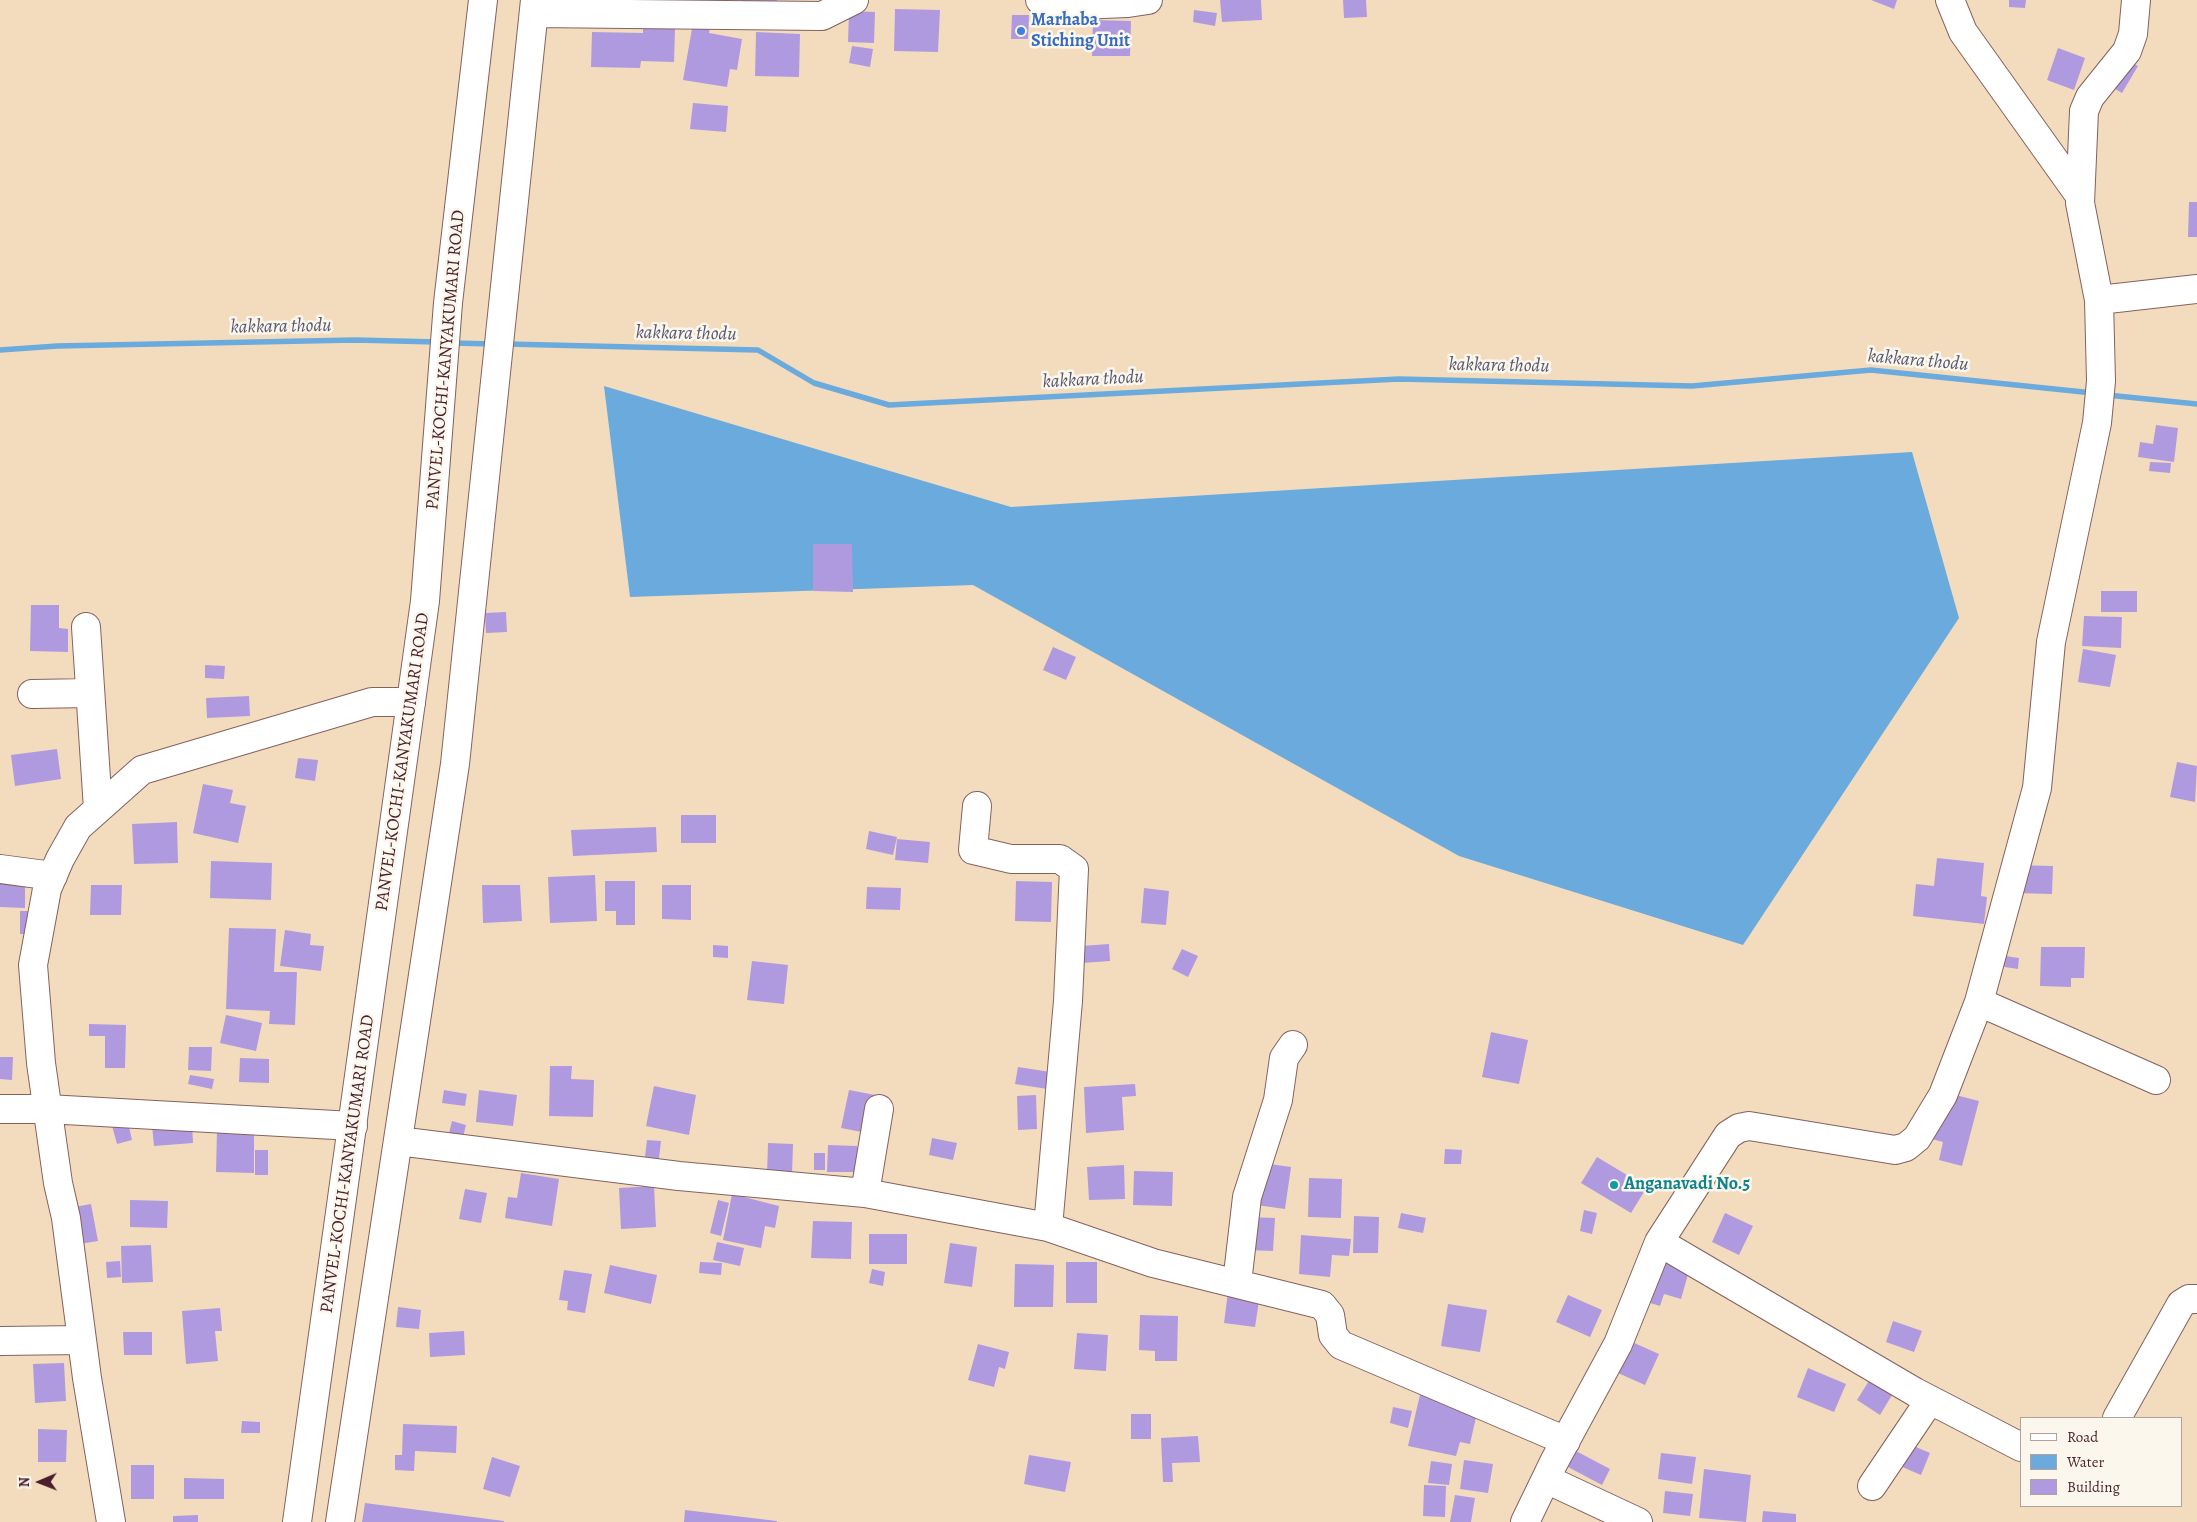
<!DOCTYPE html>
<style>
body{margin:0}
#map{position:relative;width:2197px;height:1522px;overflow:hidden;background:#f3dcbe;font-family:Alegreya,serif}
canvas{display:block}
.legend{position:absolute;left:2020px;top:1417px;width:162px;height:90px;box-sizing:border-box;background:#fbf7ec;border:1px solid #b4a19f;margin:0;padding:6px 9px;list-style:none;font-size:15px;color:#4a1f2b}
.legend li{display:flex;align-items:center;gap:10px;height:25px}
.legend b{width:25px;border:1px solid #b4a19f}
.north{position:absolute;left:15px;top:1457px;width:50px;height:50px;-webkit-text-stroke:4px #fbf7ec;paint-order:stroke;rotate:269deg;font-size:14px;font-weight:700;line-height:20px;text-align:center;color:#4a1f2b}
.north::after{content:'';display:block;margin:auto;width:18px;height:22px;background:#4a1f2b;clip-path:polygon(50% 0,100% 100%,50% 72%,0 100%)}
</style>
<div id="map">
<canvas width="2197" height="1522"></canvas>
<ul class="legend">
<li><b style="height:6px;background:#fff"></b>Road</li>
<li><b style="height:14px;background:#6aaadd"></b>Water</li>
<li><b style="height:14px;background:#b09adf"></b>Building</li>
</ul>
<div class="north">N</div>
</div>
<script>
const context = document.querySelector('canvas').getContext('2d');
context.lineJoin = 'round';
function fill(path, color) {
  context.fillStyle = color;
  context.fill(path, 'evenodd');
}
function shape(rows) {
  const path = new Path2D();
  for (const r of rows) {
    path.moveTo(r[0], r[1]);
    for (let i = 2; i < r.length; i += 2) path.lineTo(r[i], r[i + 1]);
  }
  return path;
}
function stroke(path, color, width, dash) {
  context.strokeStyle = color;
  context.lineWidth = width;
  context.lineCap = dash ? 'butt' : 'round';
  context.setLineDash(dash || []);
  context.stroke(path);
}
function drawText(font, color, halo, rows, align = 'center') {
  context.font = font + ' Alegreya,serif';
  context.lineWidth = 5;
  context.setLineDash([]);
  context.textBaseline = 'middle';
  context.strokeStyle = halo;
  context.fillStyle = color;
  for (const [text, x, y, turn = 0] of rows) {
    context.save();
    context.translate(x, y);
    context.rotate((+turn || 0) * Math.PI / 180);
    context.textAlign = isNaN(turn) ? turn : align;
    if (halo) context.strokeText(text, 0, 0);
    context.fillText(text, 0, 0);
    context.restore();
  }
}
fill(shape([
 [604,386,1011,507,1912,452,1959,618,1743,945,1459,856,973,585,630,597]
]), '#6aaadd');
stroke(shape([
 [452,343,493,344],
 [507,344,758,350,814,383,889,405,1399,379,1692,386,1871,370,2093,393],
 [0,350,57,346,355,340,438,342],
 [2107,395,2197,404]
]), '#6aaadd', 5.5);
fill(shape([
 [678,0,710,0,710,6],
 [742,0,777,0,777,5,742,3],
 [1220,0,1261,0,1262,20,1222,22],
 [1343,0,1366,0,1367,17,1344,18],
 [1871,0,1897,0,1894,9],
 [2009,0,2026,0,2025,8,2009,7],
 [895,9,940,10,938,52,894,51],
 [1194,10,1217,13,1215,26,1193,22],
 [849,11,875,12,874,43,848,42],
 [1012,15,1029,15,1028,39,1011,39],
 [1093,20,1131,21,1130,56,1092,56],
 [693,23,710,26,709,33,742,39,737,70,730,69,727,87,683,80],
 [643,28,675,29,674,62,641,61,640,68,591,67,592,32,643,33],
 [756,32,800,34,799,77,755,76],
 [852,46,873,49,870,67,849,63],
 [2058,48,2085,58,2074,90,2047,80],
 [2119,55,2138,66,2122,93,2103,82],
 [693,103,728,106,726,132,690,129],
 [2189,202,2197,202,2197,237,2188,237],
 [2156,425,2178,428,2174,462,2138,457,2140,442,2153,444],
 [2150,462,2171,463,2170,473,2149,471],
 [813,544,852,544,853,592,813,591],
 [2101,591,2137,591,2137,612,2101,612],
 [31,605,59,605,59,628,68,629,68,652,30,651],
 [506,612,507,632,486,633,485,613],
 [2084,616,2122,617,2121,648,2082,646],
 [1053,647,1076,657,1066,680,1043,670],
 [2083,649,2116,655,2110,687,2078,682],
 [205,665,225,666,224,679,205,678],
 [249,696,250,716,207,718,206,698],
 [57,749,61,779,15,786,11,755],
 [298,758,318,760,315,781,295,778],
 [2177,762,2197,766,2195,802,2170,797],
 [203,784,233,790,230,803,246,806,238,843,193,833],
 [681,815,716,815,716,843,681,843],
 [177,822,178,863,134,864,132,824],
 [656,827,657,852,573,856,571,830],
 [869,831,897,837,893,855,866,849],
 [897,839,930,842,928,863,895,860],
 [1937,858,1984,863,1981,896,1987,897,1984,924,1913,916,1916,884,1934,886],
 [211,861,272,863,271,900,210,898],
 [2014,865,2053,866,2052,894,2014,893],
 [0,874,25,874,25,908,0,907],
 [595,875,597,921,550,923,548,877],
 [605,881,635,881,635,925,616,925,616,911,605,911],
 [1016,881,1052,882,1051,922,1015,921],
 [91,885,122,885,121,915,90,915],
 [482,885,520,885,522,921,483,923],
 [662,885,691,885,691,920,662,919],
 [867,887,901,888,900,910,866,909],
 [1144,888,1169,891,1166,925,1141,923],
 [20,911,31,911,31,934,20,934],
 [229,928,276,929,274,972,297,972,295,1025,269,1024,270,1011,226,1009],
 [285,930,311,934,310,945,324,946,321,971,280,966],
 [1109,944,1110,961,1082,963,1081,946],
 [713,945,728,946,728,958,713,957],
 [2041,947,2085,947,2084,978,2071,978,2071,987,2040,986],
 [1182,949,1198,956,1188,977,1172,969],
 [1999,955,2019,958,2018,969,1998,966],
 [752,961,788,965,784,1004,747,1000],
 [226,1015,262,1023,256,1051,220,1043],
 [89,1024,126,1025,125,1068,105,1068,105,1036,89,1036],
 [1491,1032,1528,1040,1519,1084,1482,1077],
 [189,1047,212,1047,211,1071,188,1070],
 [0,1057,13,1057,12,1080,0,1079],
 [240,1058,269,1059,269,1083,239,1082],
 [550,1066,572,1066,571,1079,594,1080,593,1117,549,1116],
 [1018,1067,1057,1073,1054,1090,1015,1084],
 [190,1075,214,1079,212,1089,188,1084],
 [1135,1084,1136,1096,1122,1097,1124,1130,1086,1133,1084,1087],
 [654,1086,696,1095,689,1135,646,1126],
 [444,1090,467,1094,465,1106,442,1103],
 [479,1090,517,1095,513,1126,476,1122],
 [849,1090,875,1095,867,1133,841,1128],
 [1940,1091,1979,1101,1962,1166,1939,1160,1943,1142,1928,1138],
 [1036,1095,1037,1129,1018,1130,1017,1096],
 [127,1118,132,1140,117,1144,111,1122],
 [452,1121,466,1125,463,1137,449,1133],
 [192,1123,193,1143,154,1146,152,1126],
 [217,1130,254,1131,254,1173,216,1172],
 [932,1138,957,1143,953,1160,929,1155],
 [647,1140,661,1141,658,1167,644,1165],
 [768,1143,793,1144,792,1175,767,1174],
 [828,1145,857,1146,857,1172,827,1172],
 [1445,1149,1462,1150,1461,1164,1444,1164],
 [255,1150,268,1150,268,1175,255,1175],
 [814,1153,825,1153,825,1170,814,1170],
 [1597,1157,1647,1187,1631,1213,1581,1183],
 [1256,1162,1291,1167,1285,1209,1249,1204],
 [1124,1165,1125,1199,1089,1200,1087,1167],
 [1134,1171,1173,1172,1172,1206,1133,1205],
 [521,1173,559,1179,552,1226,505,1218,508,1197,517,1198],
 [1309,1178,1342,1179,1341,1218,1308,1217],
 [654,1186,656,1227,621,1229,619,1188],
 [465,1189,487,1193,481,1223,459,1219],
 [732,1194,779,1206,775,1228,765,1226,761,1248,723,1240],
 [130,1200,168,1201,167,1228,130,1227],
 [718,1200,729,1203,721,1236,710,1233],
 [91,1204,98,1241,80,1244,74,1207],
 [1584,1210,1597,1213,1592,1234,1580,1231],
 [1401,1213,1426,1218,1423,1233,1398,1228],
 [1725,1213,1753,1226,1739,1255,1712,1242],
 [1354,1216,1379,1217,1378,1253,1353,1253],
 [1247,1217,1275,1218,1273,1251,1245,1250],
 [813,1221,852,1222,851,1259,811,1258],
 [869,1234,907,1234,907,1264,869,1264],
 [1301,1235,1351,1239,1349,1256,1332,1255,1330,1277,1299,1274],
 [717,1242,744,1248,740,1266,713,1260],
 [950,1243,977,1247,972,1287,944,1283],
 [151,1245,153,1282,122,1283,121,1246],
 [1658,1254,1691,1264,1681,1299,1664,1294,1660,1306,1644,1301],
 [120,1261,121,1277,107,1278,106,1262],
 [700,1262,722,1263,721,1275,699,1273],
 [1066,1262,1097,1262,1097,1303,1066,1303],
 [1015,1264,1054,1265,1053,1307,1014,1307],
 [610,1265,657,1275,651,1304,604,1293],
 [872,1269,885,1272,883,1286,869,1283],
 [564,1270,592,1274,585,1313,567,1310,568,1301,559,1300],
 [1229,1284,1261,1288,1255,1327,1224,1323],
 [1568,1295,1602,1310,1590,1337,1556,1322],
 [1448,1304,1487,1310,1480,1352,1441,1346],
 [398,1307,421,1310,419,1329,396,1327],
 [220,1308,222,1331,215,1331,218,1361,186,1364,182,1311],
 [1140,1315,1178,1316,1177,1361,1155,1361,1155,1351,1139,1350],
 [1893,1321,1922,1331,1914,1352,1886,1342],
 [464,1331,465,1355,430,1357,429,1333],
 [123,1332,152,1332,152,1355,124,1355],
 [1077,1333,1108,1335,1106,1371,1074,1369],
 [1623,1338,1659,1354,1645,1385,1609,1369],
 [978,1344,1009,1352,1005,1369,999,1367,994,1387,968,1380],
 [64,1363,66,1401,35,1403,33,1364],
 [1808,1368,1846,1384,1834,1412,1797,1397],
 [1872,1376,1895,1390,1880,1415,1857,1400],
 [1423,1382,1481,1395,1470,1444,1460,1442,1456,1456,1408,1446],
 [1393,1407,1412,1411,1408,1428,1390,1423],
 [1131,1414,1151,1414,1151,1439,1131,1439],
 [242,1421,260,1422,260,1433,241,1433],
 [403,1424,457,1426,456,1453,415,1451,414,1471,395,1470,395,1455,402,1455],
 [38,1429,67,1430,66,1462,38,1462],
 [1198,1436,1200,1462,1172,1463,1173,1482,1163,1482,1161,1438],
 [1895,1438,1930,1453,1921,1475,1886,1460],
 [1576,1451,1610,1469,1602,1485,1568,1467],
 [1661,1453,1696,1457,1692,1484,1658,1479],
 [1029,1455,1071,1462,1065,1492,1024,1484],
 [492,1457,520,1466,510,1497,483,1489],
 [1464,1460,1493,1464,1488,1493,1460,1489],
 [1431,1461,1452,1464,1449,1485,1428,1483],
 [131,1465,154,1465,154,1499,131,1499],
 [1704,1469,1751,1475,1746,1522,1699,1518],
 [184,1478,224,1479,224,1499,184,1499],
 [1424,1485,1446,1486,1445,1517,1423,1516],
 [1665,1491,1693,1494,1690,1516,1663,1513],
 [1455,1495,1475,1498,1471,1522,1450,1522],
 [365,1503,504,1521,504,1522,362,1522],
 [685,1510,777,1521,777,1522,684,1522],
 [1763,1511,1796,1514,1796,1522,1762,1522],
 [198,1515,198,1522,173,1522,173,1516]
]), '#b09adf');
const minor = shape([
 [1040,0,1078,5,1128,3,1148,0],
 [1950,0,1963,32,2080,196],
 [534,13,822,16,854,0],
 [2099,300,2197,289],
 [86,627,98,809],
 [32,694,90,693],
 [977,806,973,850,1011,859,1060,859,1074,869,1068,1001,1048,1227],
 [0,869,53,876],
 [1979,1002,2156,1080],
 [0,1109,47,1109,353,1126],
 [398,1141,679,1176,865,1193,1048,1227,1153,1263,1322,1305,1330,1315,1333,1335,1341,1345,1566,1441],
 [865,1193,879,1109],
 [1659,1242,1915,1392,2021,1447],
 [1237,1283,1247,1197,1278,1100,1284,1058,1293,1045],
 [0,1341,82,1340],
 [2117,1418,2181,1304,2189,1299,2197,1299],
 [1546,1479,1638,1522],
 [1872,1486,1930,1400],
 [111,1522,87,1378,66,1218,58,1183,41,1063,33,965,47,889,60,859,78,827,142,770,372,702,411,702],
 [340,1522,455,764,535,0],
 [1525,1522,1554,1462,1618,1344,1659,1242,1728,1135,1739,1128,1749,1126,1895,1150,1906,1147,1917,1138,1943,1095,1979,1002,2037,788,2051,642,2097,423,2101,381,2099,300,2080,203,2084,111,2090,97,2127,51,2133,34,2136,0]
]);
const highway = shape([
 [297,1522,425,601,448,303,483,0]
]);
stroke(minor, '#85615e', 30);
stroke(highway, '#85615e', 30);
stroke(minor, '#fff', 28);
stroke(highway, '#fff', 28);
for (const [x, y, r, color] of [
 [1021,31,5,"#3f7fe0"],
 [1614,1185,5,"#0f9aa8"]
]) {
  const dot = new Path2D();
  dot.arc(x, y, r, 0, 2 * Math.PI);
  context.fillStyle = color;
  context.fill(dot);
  stroke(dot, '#fbf7ec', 2);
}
drawText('bold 18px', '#366cbe', '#fbf7ec', [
 ["Marhaba",1031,21],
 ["Stiching Unit",1031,42]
], 'left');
drawText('18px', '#4a1f2b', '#fbf7ec', [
 ["PANVEL-KOCHI-KANYAKUMARI ROAD",446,360,-85],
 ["PANVEL-KOCHI-KANYAKUMARI ROAD",403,762,-82],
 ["PANVEL-KOCHI-KANYAKUMARI ROAD",348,1164,-82]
]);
drawText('bold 18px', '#0d838f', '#fbf7ec', [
 ["Anganavadi No.5",1624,1185]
], 'left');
drawText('italic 19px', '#575772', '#fbf7ec', [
 ["kakkara thodu",281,327,-1],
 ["kakkara thodu",686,334,1],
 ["kakkara thodu",1918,361,5],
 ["kakkara thodu",1499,366,1],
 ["kakkara thodu",1093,380,-3]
]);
</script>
